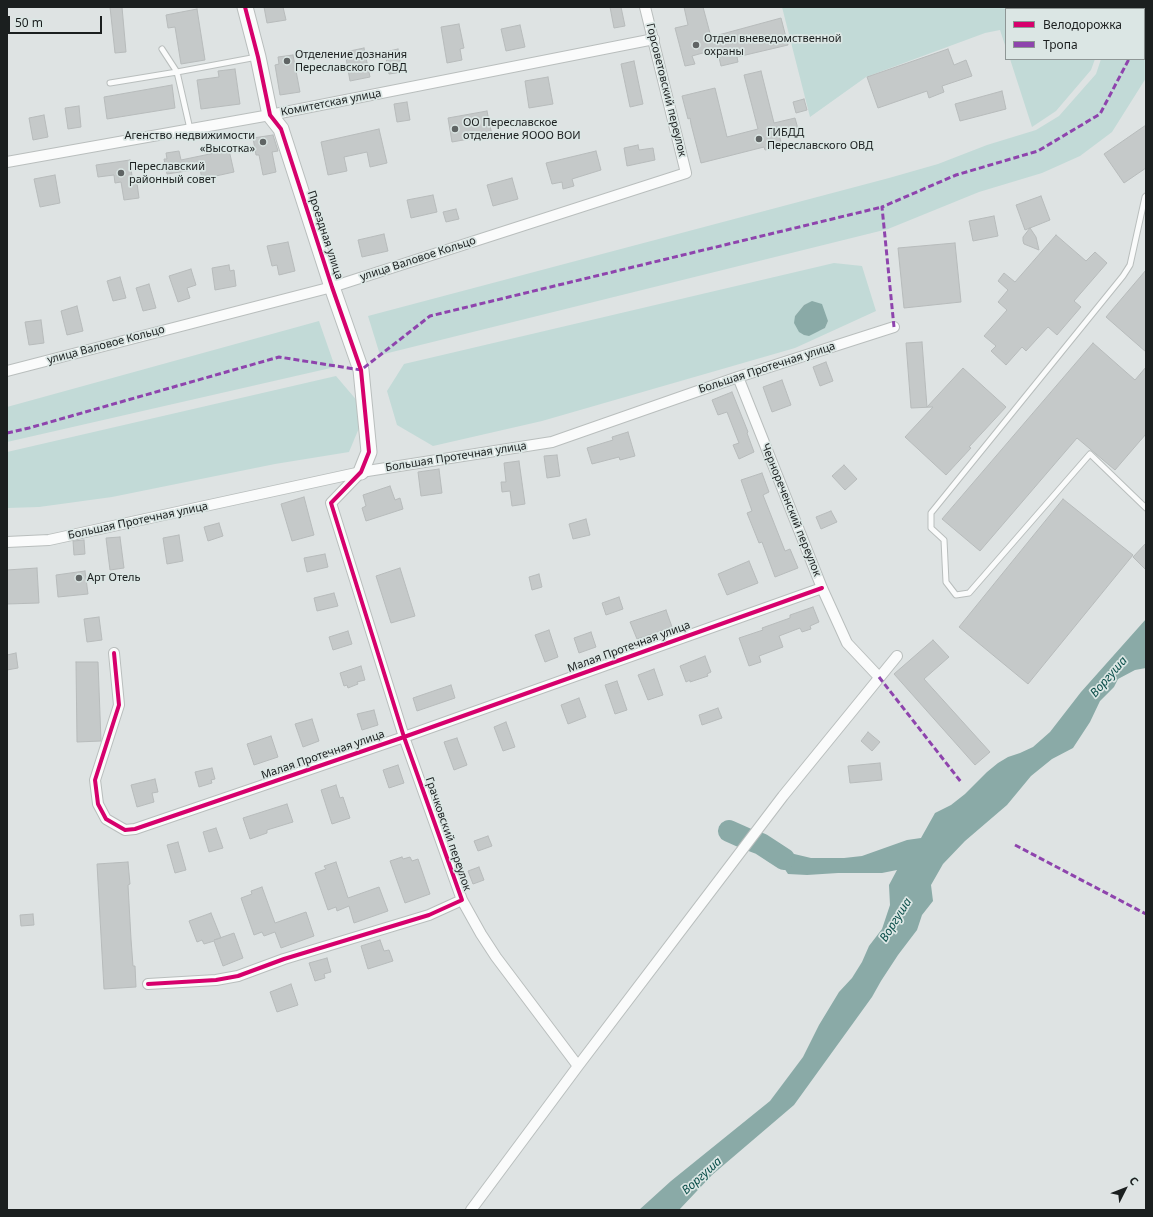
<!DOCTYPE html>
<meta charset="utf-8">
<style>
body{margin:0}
#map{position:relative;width:1153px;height:1217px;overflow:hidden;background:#dee3e3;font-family:"Noto Sans",sans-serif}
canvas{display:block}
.frame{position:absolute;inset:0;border:8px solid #1b1f1f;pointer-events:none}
.legend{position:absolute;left:1005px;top:8px;width:140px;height:52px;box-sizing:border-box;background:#dbe6e4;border:1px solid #8e9695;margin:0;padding:5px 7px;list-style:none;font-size:12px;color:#1b1f1f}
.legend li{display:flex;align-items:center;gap:8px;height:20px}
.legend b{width:20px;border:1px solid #8e9695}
.north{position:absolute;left:1105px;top:1169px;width:40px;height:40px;-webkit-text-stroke:3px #dbe6e4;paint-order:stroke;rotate:48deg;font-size:11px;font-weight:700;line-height:16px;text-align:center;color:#1b1f1f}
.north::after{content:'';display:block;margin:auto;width:14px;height:18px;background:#1b1f1f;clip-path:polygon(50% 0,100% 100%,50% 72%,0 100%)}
.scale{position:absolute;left:8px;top:16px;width:94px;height:18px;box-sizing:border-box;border:2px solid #1b1f1f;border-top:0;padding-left:5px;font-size:12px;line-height:14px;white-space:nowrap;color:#1b1f1f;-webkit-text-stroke:3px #dbe6e4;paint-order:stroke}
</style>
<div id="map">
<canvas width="1153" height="1217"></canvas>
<div class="frame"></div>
<ul class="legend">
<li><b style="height:5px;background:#d6006c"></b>Велодорожка</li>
<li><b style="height:5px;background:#8e44ad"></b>Тропа</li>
</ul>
<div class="north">С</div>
<div class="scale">50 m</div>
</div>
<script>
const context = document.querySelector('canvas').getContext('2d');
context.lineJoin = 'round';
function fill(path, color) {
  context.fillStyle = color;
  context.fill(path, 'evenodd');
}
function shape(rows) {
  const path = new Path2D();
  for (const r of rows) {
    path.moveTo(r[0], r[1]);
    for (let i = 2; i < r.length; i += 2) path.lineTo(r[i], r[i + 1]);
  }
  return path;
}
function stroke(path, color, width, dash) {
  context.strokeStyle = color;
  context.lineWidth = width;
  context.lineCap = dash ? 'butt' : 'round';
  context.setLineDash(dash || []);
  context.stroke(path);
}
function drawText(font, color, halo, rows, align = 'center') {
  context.font = font + ' "Noto Sans",sans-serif';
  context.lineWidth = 3.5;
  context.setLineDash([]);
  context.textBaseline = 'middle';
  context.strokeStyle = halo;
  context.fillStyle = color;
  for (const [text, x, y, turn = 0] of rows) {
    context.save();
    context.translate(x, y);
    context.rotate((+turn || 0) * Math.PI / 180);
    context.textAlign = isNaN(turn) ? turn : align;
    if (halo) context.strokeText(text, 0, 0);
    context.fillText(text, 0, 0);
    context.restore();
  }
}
fill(shape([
 [782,7,1112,7,1112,9,1006,9,1006,48,1000,30,985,33,866,77,810,117],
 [1118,7,1146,7,1146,78,1112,132,1080,156,1042,173,979,192,888,229,380,355,368,316,889,178,938,164,987,145,1036,130,1059,116,1096,74,1101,59,1144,59,1144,9,1117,9],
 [1010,59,1095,59,1091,70,1056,111,1032,127],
 [834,263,862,266,876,311,795,348,542,421,433,446,397,425,387,391,404,364],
 [812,302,828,321,825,328,819,331,795,316,804,305],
 [319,321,335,367,7,442,7,407],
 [336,376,359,403,359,428,349,452,275,464,112,497,39,507,7,508,7,452]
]), '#c2dad7');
fill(shape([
 [812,301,822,304,828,321,825,328,809,336,804,335,799,332,794,323,795,316,804,305],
 [1146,619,1146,668,1135,670,1118,679,1114,687,1100,701,1090,722,1073,748,1052,759,1031,776,1007,805,965,841,943,864,931,885,933,901,922,915,917,930,898,955,881,981,872,997,794,1105,712,1175,679,1210,639,1210,671,1181,770,1101,803,1057,819,1025,839,992,852,978,862,962,869,946,882,929,890,905,889,885,897,870,882,873,838,873,807,875,788,874,784,868,769,862,761,856,760,843,770,842,790,853,811,858,844,858,862,856,907,840,921,838,935,813,951,805,965,794,987,772,998,763,1008,757,1020,753,1033,747,1050,732,1081,692]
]), '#8aaaa7');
stroke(shape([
 [729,831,747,839],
 [753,841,761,844,784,859]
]), '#8aaaa7', 22);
const building = shape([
 [110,7,122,7,126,52,115,53,110,7],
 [264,7,283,7,286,20,267,23,264,7],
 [610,7,621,7,625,26,614,28,610,7],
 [684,7,703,7,711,37,781,18,788,45,737,57,738,62,721,66,717,49,692,56,695,64,685,66,675,28,688,25,684,7],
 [197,9,205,60,181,64,175,27,168,28,166,15,197,9],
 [459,24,464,48,460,49,462,60,447,63,441,27,459,24],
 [520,25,525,47,506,51,501,29,520,25],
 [364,48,370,77,350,81,345,52,364,48],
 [398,49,402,72,389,74,385,52,398,49],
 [948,49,954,65,966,60,972,76,942,86,944,92,929,98,927,91,878,108,867,77,948,49],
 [293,55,300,92,280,95,275,65,279,64,278,57,293,55],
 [634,61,643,104,630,107,621,64,634,61],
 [235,69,240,104,201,109,197,80,219,77,218,71,235,69],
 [761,71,774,123,795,118,798,129,779,134,782,146,765,150,764,147,701,163,691,124,690,118,688,119,682,96,715,88,727,137,758,129,744,75,761,71],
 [548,77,553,104,529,108,525,81,548,77],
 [172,85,175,108,107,119,104,97,172,85],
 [1002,91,1006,109,960,121,955,104,1002,91],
 [804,99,807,110,796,113,793,102,804,99],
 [407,102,410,120,397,122,394,104,407,102],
 [79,106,81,127,68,129,65,108,79,106],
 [487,111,492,135,452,142,448,118,487,111],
 [44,115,48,137,33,140,29,118,44,115],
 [1146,125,1146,168,1124,183,1104,154,1146,125],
 [379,129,387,163,370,167,367,152,344,157,347,171,328,175,321,142,379,129],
 [273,135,278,151,272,152,276,172,263,175,259,155,256,155,253,138,273,135],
 [638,145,639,150,653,148,655,160,627,166,624,148,638,145],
 [229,150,234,172,202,179,200,169,167,174,164,159,167,159,166,153,179,151,181,160,229,150],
 [596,151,601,170,572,179,574,186,563,189,562,182,552,184,546,163,596,151],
 [130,160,133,184,137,183,139,198,124,200,121,182,115,183,114,175,98,177,96,165,130,160],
 [55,175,60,203,40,207,34,179,55,175],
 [512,178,518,199,493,206,487,185,512,178],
 [433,195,437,212,411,218,407,200,433,195],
 [1041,196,1050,220,1025,230,1016,205,1041,196],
 [456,209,459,219,446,222,443,212,456,209],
 [994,216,998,236,973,241,969,221,994,216],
 [1030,228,1036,237,1039,250,1024,244,1023,241,1023,237,1030,228],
 [384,234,388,251,362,257,358,240,384,234],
 [1056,235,1086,261,1095,252,1107,263,1074,301,1081,307,1057,335,1048,327,1026,351,1022,347,1006,365,991,351,996,346,984,336,1007,310,998,302,1008,290,998,281,1004,273,1015,282,1056,235],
 [288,242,295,271,279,275,277,265,272,266,267,246,288,242],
 [955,243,961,302,904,308,898,248,955,243],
 [229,265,230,271,234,270,236,286,215,290,212,268,229,265],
 [191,269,196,285,187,288,190,298,178,302,169,276,191,269],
 [1146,270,1146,352,1106,317,1146,270],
 [120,277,126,298,113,301,107,281,120,277],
 [149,284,156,308,143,311,136,288,149,284],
 [77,306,83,331,67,335,61,311,77,306],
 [41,320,44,343,29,345,25,322,41,320],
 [922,342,927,407,963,368,1006,407,969,447,971,448,946,475,905,437,933,407,911,408,906,343,922,342],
 [1093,343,1135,380,1146,367,1146,434,1115,470,1077,438,980,551,942,519,1093,343],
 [826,362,833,381,820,386,813,367,826,362],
 [782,380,791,405,772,412,763,387,782,380],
 [732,392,748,432,747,433,754,452,739,459,733,445,739,443,727,412,718,415,712,400,732,392],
 [628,432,635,456,620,460,619,457,592,464,587,448,613,440,612,437,628,432],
 [557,455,560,476,547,478,544,456,557,455],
 [519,461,525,504,512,506,510,491,502,492,501,482,506,482,504,463,519,461],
 [844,465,857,479,845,490,832,476,844,465],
 [439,469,442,493,421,496,418,472,439,469],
 [762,473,769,492,763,495,785,551,790,549,798,568,775,577,762,542,759,543,747,513,752,511,741,480,762,473],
 [390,486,395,500,400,498,403,509,366,521,362,508,366,506,363,495,390,486],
 [304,497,314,535,292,541,281,504,304,497],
 [1063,499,1133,555,1028,684,959,627,1063,499],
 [831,511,837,522,821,529,816,517,831,511],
 [586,519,590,535,573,539,569,524,586,519],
 [219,523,223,536,208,541,204,527,219,523],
 [179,535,183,561,167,564,163,538,179,535],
 [120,537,124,568,110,570,106,538,120,537],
 [84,540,85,554,74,555,73,541,84,540],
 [1146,543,1146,570,1133,557,1146,543],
 [325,554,328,567,307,572,304,558,325,554],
 [749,561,758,583,727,595,718,574,749,561],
 [37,568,39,603,7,604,7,570,37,568],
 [400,568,415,616,391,623,376,576,400,568],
 [85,571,88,594,58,597,56,575,85,571],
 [539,574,542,587,532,590,529,577,539,574],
 [334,593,338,606,317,611,314,598,334,593],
 [619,597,623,609,606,615,602,603,619,597],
 [813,607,819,622,810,626,811,629,802,632,800,628,779,636,783,647,759,656,761,662,749,666,739,638,763,630,762,628,790,618,790,615,813,607],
 [666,610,672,627,637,639,630,622,666,610],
 [99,617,102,640,87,642,84,619,99,617],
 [549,630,558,657,545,662,535,635,549,630],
 [348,631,352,644,333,650,329,637,348,631],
 [591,632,596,647,579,653,574,638,591,632],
 [933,640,949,657,924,679,990,752,975,765,894,674,933,640],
 [16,653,18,668,7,670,7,655,16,653],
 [705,656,711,672,707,674,708,676,690,682,690,680,686,682,680,666,705,656],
 [76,662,98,662,101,741,77,742,76,662],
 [361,666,365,680,357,682,358,684,348,688,347,685,344,686,340,673,361,666],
 [654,669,663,695,648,700,638,675,654,669],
 [617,681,627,710,615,714,605,685,617,681],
 [451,685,455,698,417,711,413,698,451,685],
 [579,698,586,717,568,724,561,705,579,698],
 [718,708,722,718,702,725,699,715,718,708],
 [374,710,378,725,362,730,357,714,374,710],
 [312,719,319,741,303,747,295,724,312,719],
 [506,722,515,747,503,751,494,727,506,722],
 [868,732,880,742,872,751,861,741,868,732],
 [271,736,278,757,254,765,247,744,271,736],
 [457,738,467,765,454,770,444,742,457,738],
 [880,763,882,780,850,783,848,766,880,763],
 [398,765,404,783,389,788,383,770,398,765],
 [212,768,215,779,211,780,212,783,199,787,195,772,212,768],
 [155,779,158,792,152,793,154,802,137,807,131,785,155,779],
 [336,785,340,798,343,797,350,818,332,824,321,790,336,785],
 [287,804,293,822,267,830,267,833,250,839,243,818,287,804],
 [216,828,223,848,209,852,203,832,216,828],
 [488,836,492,846,478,851,474,841,488,836],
 [178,842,186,870,175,873,167,845,178,842],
 [402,857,403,859,410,857,412,861,418,859,430,894,405,903,390,861,402,857],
 [128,862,130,884,128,885,131,939,133,966,135,966,136,987,104,989,97,864,128,862],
 [336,862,348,898,379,887,388,911,354,923,349,906,337,911,336,907,328,910,315,873,326,869,324,866,336,862],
 [479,867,484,880,473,884,468,871,479,867],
 [262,887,275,923,306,912,314,936,281,948,275,932,264,936,262,932,254,935,241,898,252,894,251,891,262,887],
 [211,913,221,938,214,940,234,933,243,958,223,966,214,941,204,944,202,940,197,942,189,921,211,913],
 [33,914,34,925,21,926,20,915,33,914],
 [380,940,384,951,389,950,393,961,368,969,361,946,380,940],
 [327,958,331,972,324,974,325,978,315,981,309,963,327,958],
 [291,984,298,1005,277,1012,270,992,291,984]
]);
fill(building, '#c5c9c9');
stroke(building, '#b7bbbb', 1);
const lane = shape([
 [162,49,177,72,190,129],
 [110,83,177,72,257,57],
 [1146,196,1145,197,1130,265,1123,276,931,513,931,528,944,540,946,582,956,595,969,593,1090,454,1146,508]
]);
const street = shape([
 [7,162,270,115,654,39],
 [7,371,332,287,686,173,645,7],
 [738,377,822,588,847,643,879,677],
 [7,542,49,540,361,472,552,442,738,377,894,327],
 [114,653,119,705,95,780,98,804,106,819,125,830,135,829,404,737,822,588],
 [462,900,481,934,496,957,578,1066],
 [148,984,216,980,238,976,284,959,429,915,462,900,404,737,331,503,361,472],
 [471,1210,578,1066,783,796,897,656]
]);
const secondary = shape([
 [245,7,258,57,270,115,281,129,332,287,361,370,369,452,361,472]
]);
stroke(lane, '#b9bebd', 7);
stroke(street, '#b9bebd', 12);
stroke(secondary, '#b9bebd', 17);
stroke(lane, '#fafbfb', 5);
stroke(street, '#fafbfb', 10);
stroke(secondary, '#fafbfb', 15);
stroke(shape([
 [1144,13,1146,7],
 [894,327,882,207,956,175,1038,151,1100,114,1129,59],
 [7,433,29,428,279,357,361,370,430,316,882,207],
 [879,677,961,782],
 [1015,845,1146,914]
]), '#8e44ad', 3, [6, 3]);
stroke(shape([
 [114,653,119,705,95,780,98,804,106,819,125,830,135,829,404,737,822,588],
 [148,984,216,980,238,976,284,959,429,915,462,900,404,737,331,503,361,472,369,452,361,370,332,287,281,129,270,115,258,57,245,7]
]), '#d6006c', 4);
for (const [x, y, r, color] of [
 [696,45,4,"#5f6464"],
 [287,61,4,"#5f6464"],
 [455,129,4,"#5f6464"],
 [759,139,4,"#5f6464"],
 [263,142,4,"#5f6464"],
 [121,173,4,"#5f6464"],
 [79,578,4,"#5f6464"]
]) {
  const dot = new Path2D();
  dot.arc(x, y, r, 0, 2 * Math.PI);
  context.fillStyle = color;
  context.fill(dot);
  stroke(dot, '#dbe6e4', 1.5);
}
drawText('11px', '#1b1f1f', '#dbe6e4', [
 ["Отдел вневедомственной",704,39],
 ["охраны",704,52],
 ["Отделение дознания",295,55],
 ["Переславского ГОВД",295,68],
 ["ОО Переславское",463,123],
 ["отделение ЯООО ВОИ",463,136],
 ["ГИБДД",767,133],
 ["Переславского ОВД",767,146],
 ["Агенство недвижимости",255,136,"right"],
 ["«Высотка»",255,149,"right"],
 ["Переславский",129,167],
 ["районный совет",129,180],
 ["Арт Отель",87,578]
], 'left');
drawText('11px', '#1b1f1f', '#dbe6e4', [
 ["Горсоветовский переулок",666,90,76],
 ["Комитетская улица",331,103,-11],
 ["Проездная улица",325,235,72],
 ["улица Валовое Кольцо",418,259,-18],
 ["улица Валовое Кольцо",106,345,-15],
 ["Большая Протечная улица",767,368,-18],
 ["Большая Протечная улица",456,457,-9],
 ["Чернореченский переулок",791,510,68],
 ["Большая Протечная улица",138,521,-12],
 ["Малая Протечная улица",629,647,-20],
 ["Малая Протечная улица",323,755,-19],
 ["Грачковский переулок",448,834,71]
]);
drawText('italic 12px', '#0a4e49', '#dbe6e4', [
 ["Воргуша",1109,677,-49],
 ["Воргуша",896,920,-58],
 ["Воргуша",702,1176,-42]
]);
</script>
